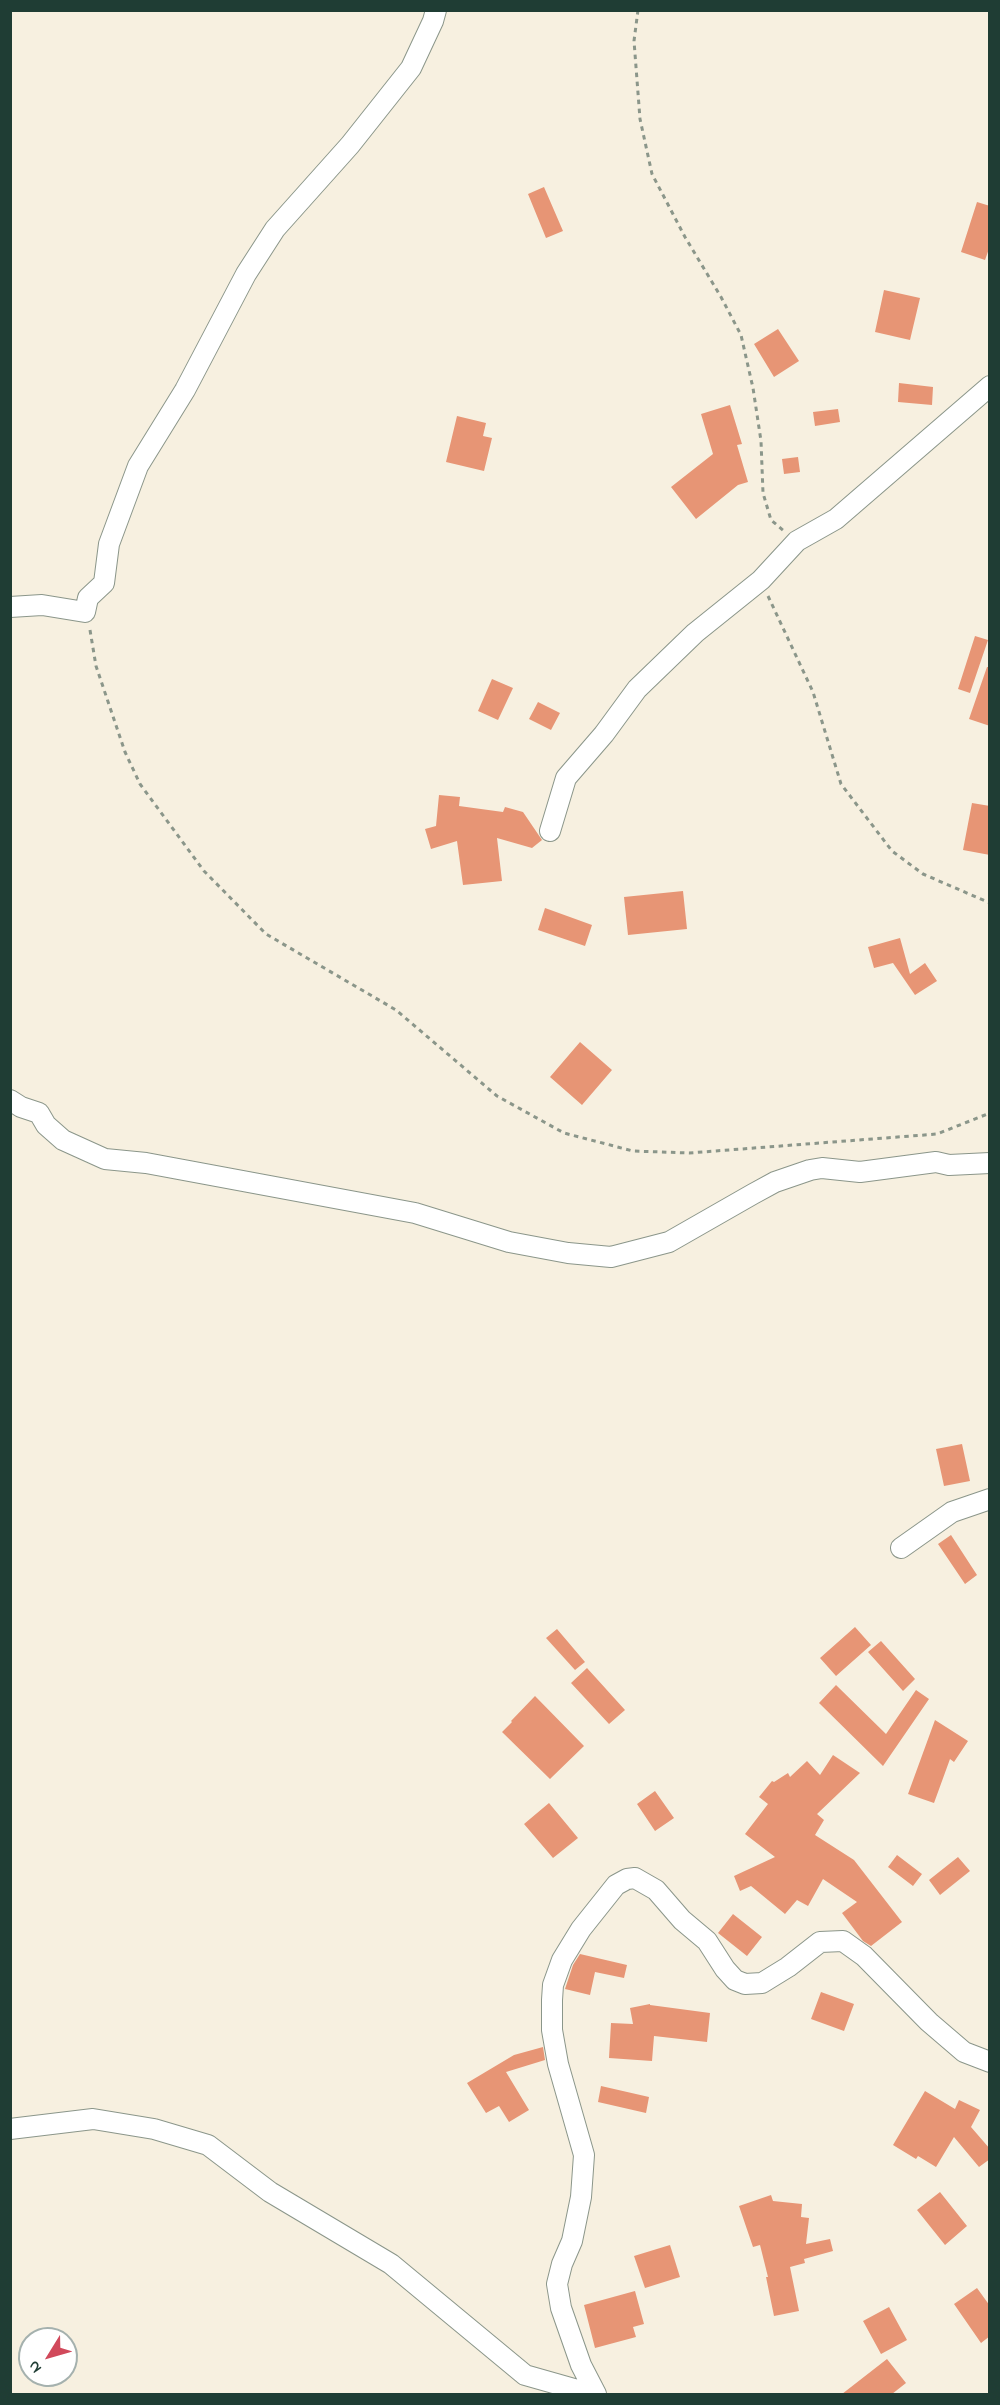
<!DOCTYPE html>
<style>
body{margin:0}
#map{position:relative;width:1000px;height:2405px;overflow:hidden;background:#f7f0e0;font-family:"Indie Flower",sans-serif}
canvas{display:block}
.frame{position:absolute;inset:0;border:12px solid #1f3d34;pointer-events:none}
.north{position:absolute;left:18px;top:2327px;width:60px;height:60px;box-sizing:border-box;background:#fff;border:2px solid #a5b1ae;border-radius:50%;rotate:233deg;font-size:16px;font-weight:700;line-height:24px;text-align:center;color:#1f3d34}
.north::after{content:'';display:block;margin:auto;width:21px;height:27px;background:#d1495b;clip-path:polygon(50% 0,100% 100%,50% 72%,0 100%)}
</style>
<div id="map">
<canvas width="1000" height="2405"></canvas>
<div class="frame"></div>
<div class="north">N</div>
</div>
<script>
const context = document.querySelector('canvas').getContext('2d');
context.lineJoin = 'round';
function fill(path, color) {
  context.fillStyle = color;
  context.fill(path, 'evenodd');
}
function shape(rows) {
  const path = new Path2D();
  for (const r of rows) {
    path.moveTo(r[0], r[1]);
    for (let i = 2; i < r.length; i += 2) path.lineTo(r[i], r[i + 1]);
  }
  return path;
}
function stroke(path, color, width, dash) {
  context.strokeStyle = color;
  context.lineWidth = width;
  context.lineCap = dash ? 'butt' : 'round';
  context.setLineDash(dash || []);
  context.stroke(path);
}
fill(shape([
 [544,187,563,231,546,238,528,194],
 [977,202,990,206,990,246,985,260,961,252],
 [884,290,920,298,910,340,875,332],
 [778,329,799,361,774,377,754,344],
 [899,383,933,387,932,405,898,402],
 [730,405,742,444,737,445,748,482,738,485,696,519,671,487,713,454,701,414],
 [838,409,840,422,815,426,813,412],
 [457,416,486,423,483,436,492,438,484,471,446,462],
 [798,457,800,472,784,474,782,459],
 [975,636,988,640,970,693,958,689],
 [987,667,990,667,990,726,969,719],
 [492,679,513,688,498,720,478,711],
 [538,702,560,713,551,730,529,719],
 [439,795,460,797,459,806,503,812,505,807,523,812,542,840,532,848,497,838,502,881,463,885,457,841,431,849,425,829,436,826],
 [972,803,990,806,990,855,963,850],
 [683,891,687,929,628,935,624,897],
 [545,908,592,925,585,946,538,930],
 [900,938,910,974,925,963,937,981,915,995,893,963,874,968,868,947],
 [580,1042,612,1070,582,1105,550,1077],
 [962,1444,970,1481,944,1486,936,1449],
 [951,1535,977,1575,965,1584,938,1544],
 [855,1627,871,1645,836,1676,820,1658],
 [557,1629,585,1662,575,1670,546,1638],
 [881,1641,915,1679,903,1691,868,1652],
 [587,1668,625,1710,609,1724,571,1683],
 [836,1685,886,1734,916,1690,929,1699,883,1766,819,1703],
 [535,1696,584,1746,550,1779,502,1732,512,1722,511,1721],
 [935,1720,968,1741,954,1762,950,1759,934,1803,908,1794],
 [833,1755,860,1773,817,1814,824,1820,815,1835,854,1860,902,1922,871,1946,863,1941,842,1913,857,1902,823,1879,808,1906,797,1900,785,1914,751,1886,740,1891,734,1876,775,1857,745,1834,768,1804,759,1797,772,1781,774,1782,788,1773,790,1777,807,1761,820,1775],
 [655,1791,674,1818,655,1831,637,1804],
 [549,1803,578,1838,553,1858,524,1824],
 [897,1855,922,1874,913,1886,888,1867],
 [958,1857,970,1871,940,1895,929,1880],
 [733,1914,762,1937,747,1956,718,1933],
 [580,1954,627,1965,624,1978,595,1972,590,1995,565,1989,573,1965],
 [821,1992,854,2004,844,2031,811,2019],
 [650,2004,650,2005,710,2013,707,2042,654,2036,652,2061,609,2058,611,2023,633,2024,630,2008],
 [543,2047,545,2060,506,2072,529,2110,509,2122,499,2106,486,2113,467,2083,514,2055],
 [601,2086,649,2097,646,2113,598,2102],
 [925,2091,955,2109,959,2100,980,2110,971,2127,990,2149,990,2159,979,2167,954,2137,936,2167,918,2156,916,2159,893,2145],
 [940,2192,967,2226,945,2245,917,2210],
 [771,2195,773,2201,802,2204,801,2217,809,2218,806,2244,830,2239,833,2251,804,2259,805,2263,790,2267,799,2311,774,2316,766,2277,768,2277,760,2245,753,2247,739,2206],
 [670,2245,680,2277,645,2288,634,2256],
 [977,2288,990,2306,990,2336,981,2343,954,2304],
 [635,2291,644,2324,633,2327,636,2337,595,2348,584,2305],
 [889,2307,907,2340,881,2354,863,2321],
 [887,2359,906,2383,892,2394,842,2394]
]), '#e79575');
const minor = shape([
 [10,607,42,605,85,612,88,598,104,583,109,544,138,466,185,390,246,274,275,229,350,145,411,68,433,21,436,10],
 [550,831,566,778,604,734,637,689,695,633,761,580,797,541,836,519,990,386],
 [10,1100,21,1107,39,1113,46,1125,63,1140,105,1159,146,1163,415,1213,509,1242,568,1253,611,1257,669,1242,753,1194,775,1182,810,1170,822,1168,860,1172,936,1162,949,1165,990,1163],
 [901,1548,952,1512,990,1499],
 [10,2129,93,2119,154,2129,208,2145,270,2192,391,2264,525,2375,592,2394],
 [596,2394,581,2365,561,2308,557,2284,562,2264,572,2241,581,2197,584,2155,558,2064,552,2030,552,2000,553,1985,562,1960,581,1929,616,1885,627,1879,635,1878,656,1890,682,1920,707,1941,725,1969,735,1980,745,1984,762,1983,788,1967,820,1942,843,1941,864,1956,929,2022,964,2052,990,2062]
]);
stroke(minor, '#8b968a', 22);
stroke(shape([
 [638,10,634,41,640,119,652,174,685,237,721,297,741,335,753,388,761,441,763,493,771,520,784,531],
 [768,596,813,692,841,784,892,851,923,874,990,903],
 [90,630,96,666,125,752,140,784,204,871,266,934,396,1010,497,1096,564,1133,633,1151,689,1153,937,1134,990,1113]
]), '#8b968a', 3, [4.5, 4.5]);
stroke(minor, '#fff', 20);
</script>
